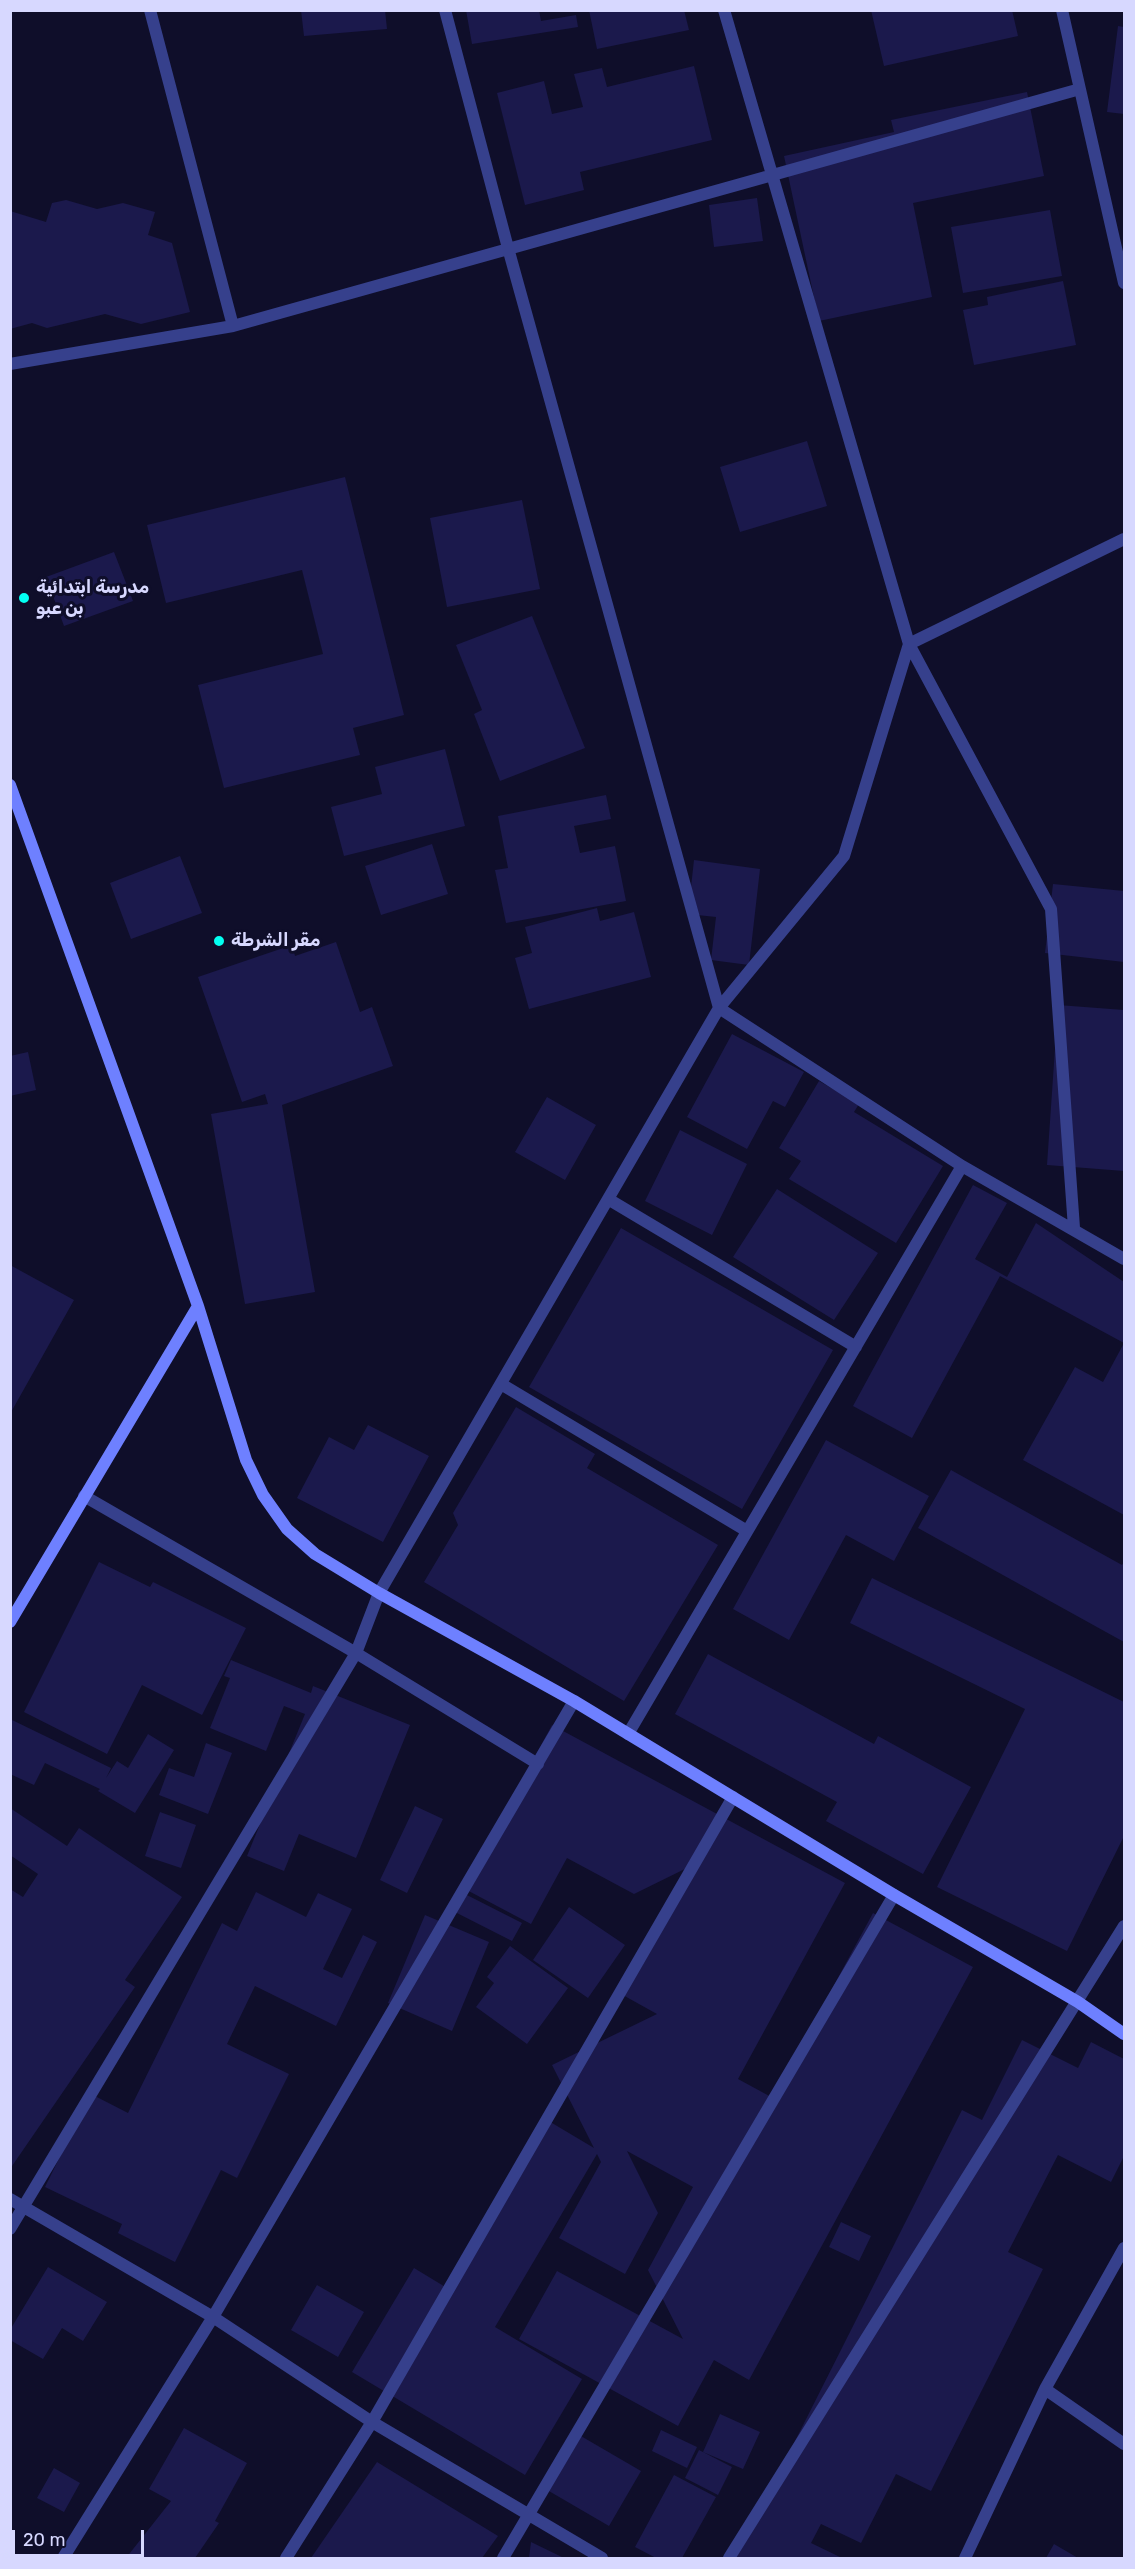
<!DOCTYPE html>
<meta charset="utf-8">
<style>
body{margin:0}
#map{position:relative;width:1135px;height:2569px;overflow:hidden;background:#0f0e2a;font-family:Rubik,sans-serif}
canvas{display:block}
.frame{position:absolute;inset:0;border:12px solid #d7d8ff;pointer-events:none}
.scale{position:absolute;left:12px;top:2530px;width:132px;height:27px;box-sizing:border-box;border:3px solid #d7d8ff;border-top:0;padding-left:8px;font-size:18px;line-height:21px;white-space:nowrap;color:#d7d8ff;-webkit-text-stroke:4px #0f0e2a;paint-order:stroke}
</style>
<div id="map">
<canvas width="1135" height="2569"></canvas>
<div class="frame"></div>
<div class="scale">20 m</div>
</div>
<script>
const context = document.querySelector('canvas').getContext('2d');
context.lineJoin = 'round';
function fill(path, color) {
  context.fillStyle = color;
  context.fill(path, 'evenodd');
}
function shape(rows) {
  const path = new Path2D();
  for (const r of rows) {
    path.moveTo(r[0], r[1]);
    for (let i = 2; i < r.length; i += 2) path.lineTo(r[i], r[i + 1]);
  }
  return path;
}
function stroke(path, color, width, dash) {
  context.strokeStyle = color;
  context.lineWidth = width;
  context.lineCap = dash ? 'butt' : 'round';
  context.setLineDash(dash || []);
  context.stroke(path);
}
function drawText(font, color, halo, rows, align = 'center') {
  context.font = font + ' Rubik,Vazirmatn,sans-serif';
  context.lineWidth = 6;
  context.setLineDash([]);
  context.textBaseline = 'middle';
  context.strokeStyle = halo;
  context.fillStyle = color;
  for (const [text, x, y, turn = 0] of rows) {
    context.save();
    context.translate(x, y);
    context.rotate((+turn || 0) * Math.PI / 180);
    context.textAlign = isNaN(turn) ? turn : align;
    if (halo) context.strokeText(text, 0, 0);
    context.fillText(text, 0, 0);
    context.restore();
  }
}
fill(shape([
 [301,10,385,10,387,29,304,36],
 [466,10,539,10,541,21,576,15,578,27,472,44],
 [589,10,684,10,689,30,597,49],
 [871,10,1012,10,1018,36,884,66],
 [1118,26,1124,27,1124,114,1107,112],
 [694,66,712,140,580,172,584,190,525,205,497,93,544,81,552,114,583,107,574,74,602,68,607,87],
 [1027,92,1044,176,913,203,932,297,819,321,784,156,894,132,891,120],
 [757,198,763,241,714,247,709,205],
 [66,200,97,209,123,203,155,212,148,235,172,243,190,312,141,324,105,314,47,328,32,323,10,329,10,211,46,222,52,203],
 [1050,210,1062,276,963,293,951,227],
 [1063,281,1076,345,974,365,963,310,988,305,987,297],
 [807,441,827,506,740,532,720,467],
 [345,477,404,715,353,728,360,755,224,788,198,685,323,654,302,570,166,603,147,525],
 [522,500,540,589,447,607,430,518],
 [114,552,133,601,64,626,46,577],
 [532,616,585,748,500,781,474,714,482,710,456,645],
 [445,749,465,826,344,856,331,807,382,794,375,767],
 [606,795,611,819,574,826,580,853,615,846,626,901,506,923,495,870,508,868,498,816],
 [432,844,448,894,381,915,365,866],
 [180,856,202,913,131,939,110,883],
 [694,860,760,869,749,965,711,960,716,917,688,914],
 [1053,884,1124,891,1124,962,1045,953],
 [597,908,600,921,634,912,651,977,529,1009,515,958,532,953,525,927],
 [336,942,360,1012,372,1007,393,1066,282,1105,315,1292,245,1304,211,1114,268,1104,265,1094,242,1102,198,977,292,945,295,956],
 [1058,1005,1124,1010,1124,1171,1047,1165],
 [732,1034,804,1072,785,1107,773,1101,747,1149,687,1117],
 [28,1052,36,1090,10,1096,10,1056],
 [819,1081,859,1104,854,1112,943,1166,896,1243,789,1179,801,1161,779,1148],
 [547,1097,596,1125,565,1180,515,1152],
 [680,1130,747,1164,712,1235,645,1201],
 [973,1185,1007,1203,975,1259,1007,1277,1036,1223,1124,1282,1124,1515,1023,1460,1075,1367,1103,1382,1124,1343,1000,1276,912,1438,853,1406],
 [777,1189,878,1253,834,1320,733,1257],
 [621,1228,833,1350,742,1509,529,1387],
 [10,1265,74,1300,10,1414],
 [516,1407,595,1454,587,1468,718,1545,624,1701,424,1582,458,1525,453,1513],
 [368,1425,429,1456,383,1542,297,1498,329,1437,354,1450],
 [826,1440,929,1496,894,1561,846,1535,789,1640,733,1609],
 [951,1470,1122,1565,1124,1562,1124,1642,918,1528],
 [99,1562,150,1587,153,1582,246,1628,202,1715,142,1685,107,1754,24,1712],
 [872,1578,1124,1702,1124,1836,1067,1951,937,1887,1025,1709,850,1623],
 [708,1654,874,1744,878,1736,971,1787,923,1874,826,1821,837,1802,675,1714],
 [231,1660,311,1693,313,1686,410,1725,356,1858,299,1834,284,1871,247,1856,305,1714,284,1706,266,1751,210,1728,230,1678,224,1676],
 [10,1719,111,1768,106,1778,117,1761,128,1768,148,1734,174,1750,135,1813,98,1791,100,1789,45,1763,34,1785,10,1774],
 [552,1725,845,1883,738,2079,773,2098,873,1913,973,1967,749,2380,714,2360,678,2426,519,2339,557,2271,683,2339,648,2270,693,2187,627,2151,658,2213,625,2274,559,2238,601,2162,597,2154,495,2327,582,2379,525,2475,352,2372,414,2268,447,2288,547,2120,594,2148,552,2065,657,2014,621,1994,697,1863,634,1894,567,1858,531,1924,463,1888],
 [206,1743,232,1753,208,1814,159,1795,169,1768,194,1777],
 [415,1806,443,1819,407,1893,380,1880],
 [10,1808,67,1846,79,1828,182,1897,125,1980,135,1987,10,2169,10,1889,23,1897,38,1874,10,1855],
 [160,1812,196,1825,181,1868,145,1856],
 [256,1892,306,1917,318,1893,352,1909,323,1969,342,1978,363,1935,377,1942,336,2026,255,1986,227,2044,289,2074,237,2178,221,2170,175,2262,118,2233,122,2224,45,2187,91,2094,128,2113,222,1923,237,1931],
 [461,1892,522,1923,512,1941,451,1910],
 [569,1907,625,1945,588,1998,533,1960],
 [425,1915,489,1942,452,2031,388,2003],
 [510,1946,568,1988,527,2044,476,2007,494,1983,487,1977],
 [1022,2040,1078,2068,1091,2042,1124,2059,1124,2156,1111,2182,1058,2155,1008,2252,1043,2269,931,2491,896,2474,861,2543,821,2524,811,2543,842,2558,736,2558,962,2110,982,2120],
 [841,2222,871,2236,859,2261,829,2247],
 [48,2267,107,2302,83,2341,62,2328,43,2359,10,2340,10,2330],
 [317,2285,364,2312,338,2357,291,2330],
 [720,2414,760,2432,743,2469,703,2452],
 [184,2428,247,2463,215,2521,219,2523,195,2558,126,2558,171,2501,149,2489],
 [661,2430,697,2447,687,2468,652,2451],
 [574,2432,641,2471,609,2526,542,2487],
 [699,2450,732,2467,718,2495,685,2478],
 [377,2462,498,2536,482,2558,311,2558],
 [54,2468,80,2483,64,2512,37,2498],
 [674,2475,716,2497,682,2558,656,2558,635,2547],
 [531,2542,564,2558,529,2558],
 [1054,2544,1078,2558,1046,2558]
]), '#1b194c');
stroke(shape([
 [150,10,233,326],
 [445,10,508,248,719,1008,962,1166,1124,1259],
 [724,10,909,644,1051,909,1074,1228],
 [1062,10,1124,283],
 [10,364,233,326,1080,89],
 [608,1199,856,1347],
 [501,1384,747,1531],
 [84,1496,356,1653,538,1764],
 [628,1734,962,1166],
 [10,2199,213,2317,372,2422,602,2558],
 [10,2229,356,1653,379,1593,719,1008,844,856,909,644,1124,539],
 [1045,2389,1124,2444],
 [63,2558,213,2317,574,1701],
 [286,2558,372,2422,733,1797],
 [503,2558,894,1895],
 [729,2558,1124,1926],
 [965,2558,1045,2389,1124,2248]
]), '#36408c', 12);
stroke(shape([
 [10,785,198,1306,246,1460,263,1495,287,1529,315,1554,379,1593,574,1701,894,1895,1078,2002,1124,2034],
 [10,1622,198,1306]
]), '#6e80ff', 12);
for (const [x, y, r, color] of [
 [24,598,6,"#03fff2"],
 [219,941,6,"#03fff2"]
]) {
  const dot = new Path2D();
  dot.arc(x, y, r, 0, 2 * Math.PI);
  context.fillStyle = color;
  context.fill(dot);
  stroke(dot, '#0f0e2a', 2);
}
drawText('bold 18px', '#d7d8ff', '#0f0e2a', [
 ["مدرسة ابتدائية",36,588],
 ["بن عبو",36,609],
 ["مقر الشرطة",231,941]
], 'left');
</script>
